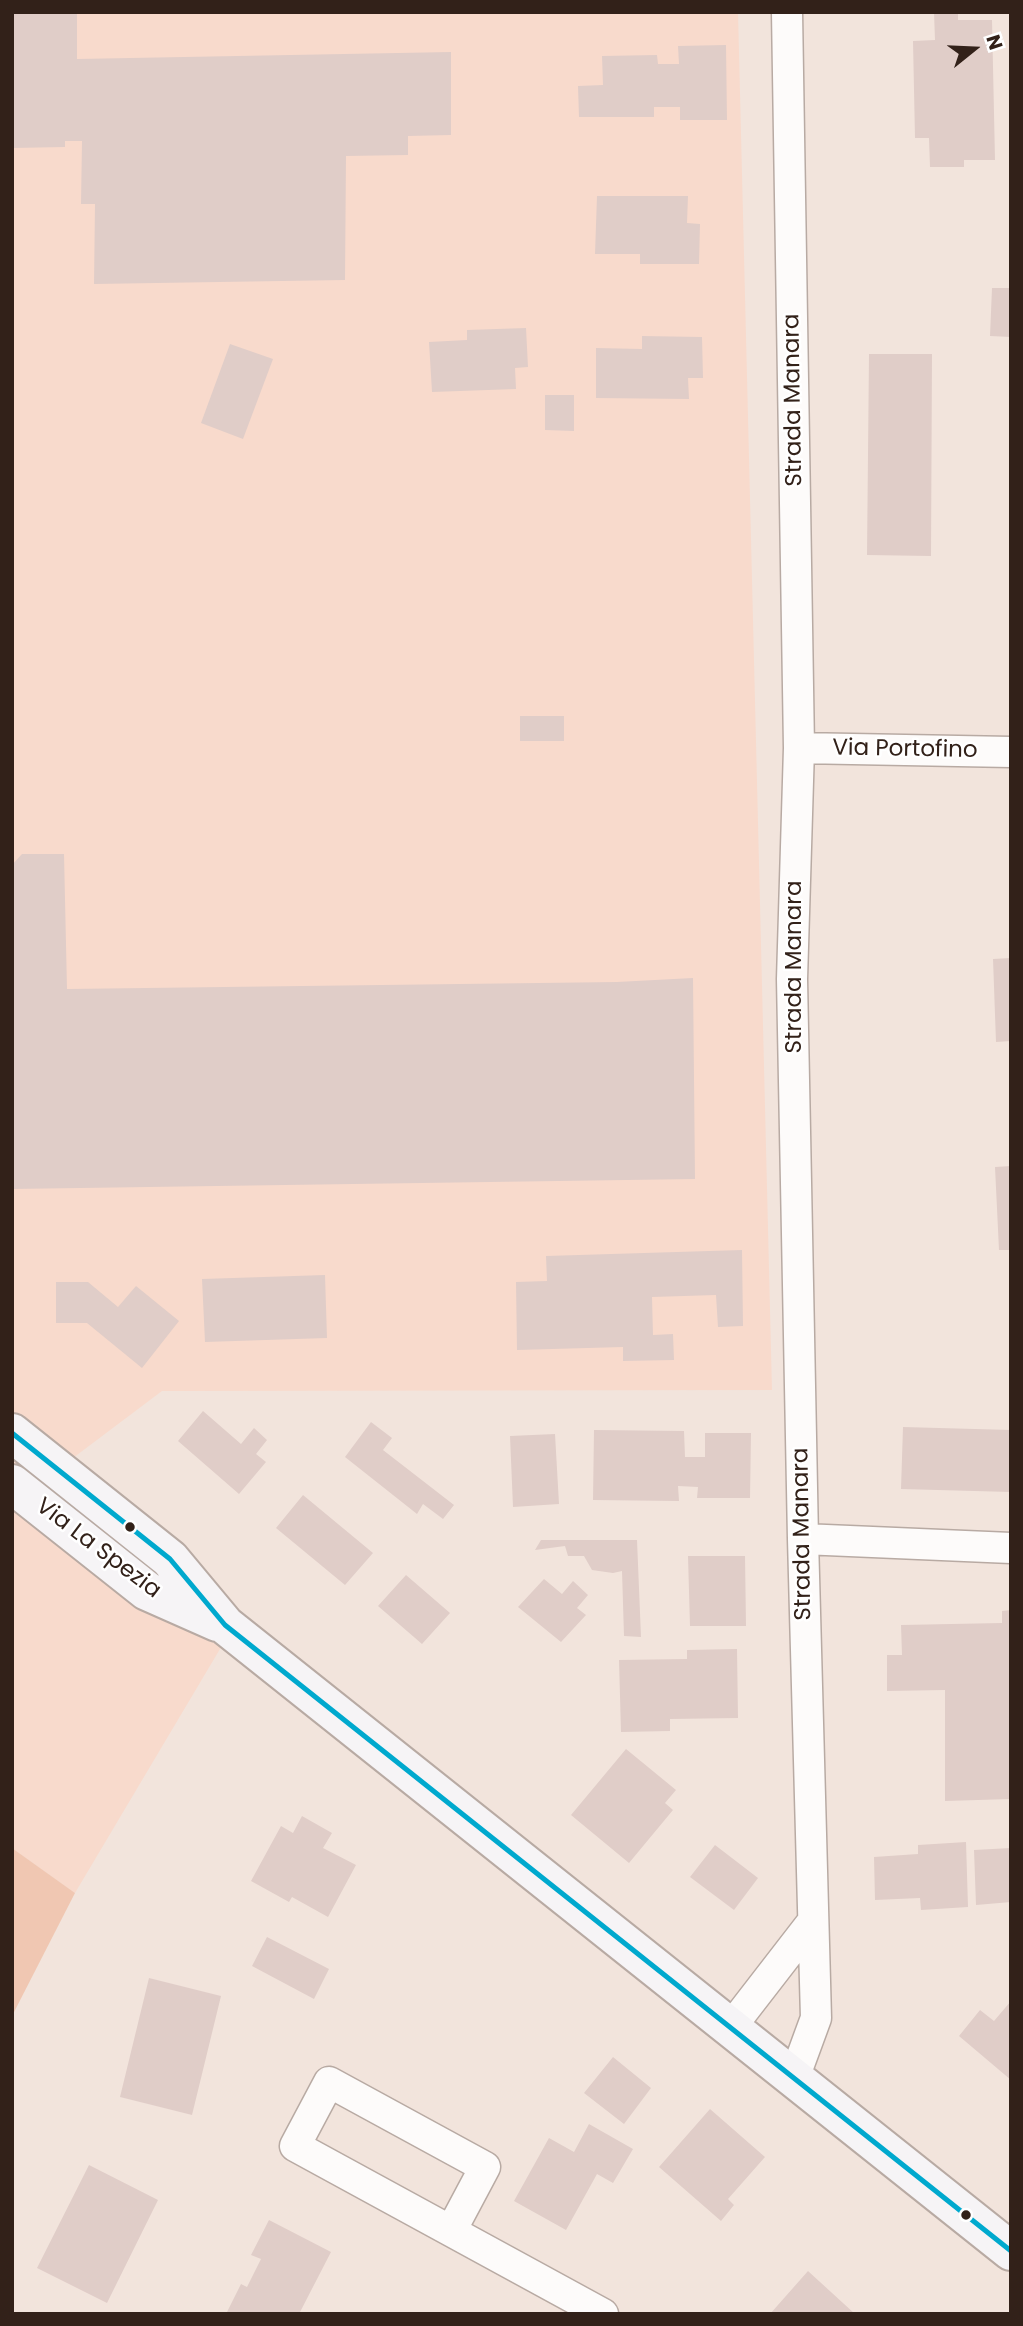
<!DOCTYPE html>
<style>
body{margin:0}
#map{position:relative;width:1023px;height:2326px;overflow:hidden;background:#f2e4dc;font-family:Poppins,sans-serif}
canvas{display:block}
.frame{position:absolute;inset:0;border:14px solid #322119;pointer-events:none}
.north{position:absolute;left:939px;top:14px;width:70px;height:70px;-webkit-text-stroke:5px #fff;paint-order:stroke;rotate:72deg;font-size:19px;font-weight:700;line-height:28px;text-align:center;color:#322119}
.north::after{content:'';display:block;margin:auto;width:24px;height:32px;background:#322119;clip-path:polygon(50% 0,100% 100%,50% 72%,0 100%)}
</style>
<div id="map">
<canvas width="1023" height="2326"></canvas>
<div class="frame"></div>
<div class="north">N</div>
</div>
<script>
const context = document.querySelector('canvas').getContext('2d');
context.lineJoin = 'round';
function fill(path, color) {
  context.fillStyle = color;
  context.fill(path, 'evenodd');
}
function shape(rows) {
  const path = new Path2D();
  for (const r of rows) {
    path.moveTo(r[0], r[1]);
    for (let i = 2; i < r.length; i += 2) path.lineTo(r[i], r[i + 1]);
  }
  return path;
}
function stroke(path, color, width, dash) {
  context.strokeStyle = color;
  context.lineWidth = width;
  context.lineCap = dash ? 'butt' : 'round';
  context.setLineDash(dash || []);
  context.stroke(path);
}
function drawText(font, color, halo, rows, align = 'center') {
  context.font = font + ' Poppins,sans-serif';
  context.lineWidth = 5;
  context.setLineDash([]);
  context.textBaseline = 'middle';
  context.strokeStyle = halo;
  context.fillStyle = color;
  for (const [text, x, y, turn = 0] of rows) {
    context.save();
    context.translate(x, y);
    context.rotate((+turn || 0) * Math.PI / 180);
    context.textAlign = isNaN(turn) ? turn : align;
    if (halo) context.strokeText(text, 0, 0);
    context.fillText(text, 0, 0);
    context.restore();
  }
}
fill(shape([
 [12,12,738,12,772,1390,162,1391,57,1470,239,1617,75,1893,12,1848]
]), '#f8dacc');
fill(shape([
 [12,1848,75,1893,12,2016]
]), '#f0c7b2');
fill(shape([
 [12,12,77,12,77,59,451,52,451,135,408,136,408,155,346,156,345,280,94,284,95,204,81,204,82,141,65,141,65,147,12,148],
 [934,12,958,12,958,20,992,20,995,160,964,160,964,167,930,167,929,138,915,138,913,41,935,40],
 [726,45,727,120,680,120,680,107,654,107,654,117,579,117,578,86,603,85,602,56,657,55,658,64,679,64,678,46],
 [597,196,688,196,687,223,700,224,699,264,640,264,640,254,595,254],
 [992,288,1011,288,1011,337,990,336],
 [526,328,528,367,515,368,516,389,432,392,429,342,467,340,467,330],
 [642,336,702,337,703,378,688,378,689,399,596,398,596,348,642,349],
 [230,344,273,359,243,439,201,423],
 [869,354,932,354,931,556,867,555],
 [545,395,574,395,574,431,545,430],
 [520,716,564,716,564,741,520,741],
 [22,854,64,854,67,989,617,982,693,978,695,1179,12,1189,12,865],
 [1011,958,1011,1041,996,1042,993,959],
 [1011,1166,1011,1250,999,1250,995,1167],
 [742,1250,743,1326,718,1327,716,1295,652,1297,653,1335,673,1334,674,1360,623,1361,623,1347,517,1350,516,1282,547,1281,546,1256],
 [325,1275,327,1338,205,1342,202,1279],
 [56,1282,88,1282,118,1307,136,1286,179,1321,142,1368,87,1323,56,1323],
 [203,1411,241,1444,254,1428,267,1440,256,1454,266,1462,239,1494,178,1441],
 [371,1422,392,1438,383,1450,454,1505,443,1519,423,1504,417,1514,345,1457],
 [903,1427,1011,1430,1011,1492,901,1489],
 [594,1430,684,1431,685,1457,705,1457,705,1433,751,1433,750,1498,697,1498,698,1487,678,1486,679,1501,593,1500],
 [555,1434,559,1504,513,1507,510,1436],
 [303,1495,373,1553,345,1585,276,1528],
 [541,1540,637,1540,641,1637,624,1636,622,1571,613,1573,592,1570,584,1556,568,1556,565,1546,535,1550],
 [688,1556,745,1556,746,1626,690,1626],
 [406,1575,450,1613,422,1644,378,1606],
 [544,1579,562,1594,573,1581,588,1595,577,1608,586,1615,561,1642,518,1607],
 [1011,1610,1011,1799,945,1801,945,1690,887,1691,887,1655,902,1655,901,1625,1002,1623,1002,1611],
 [737,1649,738,1718,670,1719,670,1731,621,1732,619,1660,687,1659,687,1650],
 [626,1749,676,1790,665,1803,673,1810,629,1863,571,1815],
 [302,1816,332,1833,323,1848,356,1865,328,1917,292,1897,289,1902,251,1881,281,1826,293,1833],
 [966,1842,968,1907,921,1910,920,1898,875,1900,874,1857,918,1854,918,1845],
 [715,1845,758,1878,734,1910,690,1877],
 [1011,1848,1011,1902,976,1905,974,1850],
 [267,1937,329,1969,314,1999,252,1966],
 [149,1978,221,1996,192,2115,120,2097],
 [1011,2001,1011,2080,959,2036,980,2010,994,2021],
 [613,2057,651,2088,624,2124,584,2093],
 [710,2109,765,2157,728,2199,734,2205,721,2221,659,2167],
 [589,2124,633,2149,613,2183,597,2174,566,2230,514,2201,549,2138,574,2152],
 [89,2165,158,2200,107,2303,37,2268],
 [269,2220,331,2252,299,2314,226,2314,241,2284,247,2287,261,2259,251,2255],
 [808,2271,855,2314,770,2314]
]), '#e0cdc8');
const street = shape([
 [787,12,799,748,792,979,803,1539,816,2018,794,2078],
 [799,748,1011,752],
 [803,1539,1011,1548],
 [731,2027,813,1921],
 [451,2231,485,2167,329,2082,295,2146,603,2314]
]);
const secondary = shape([
 [12,1433,170,1559,225,1625,1011,2251],
 [12,1484,147,1591,217,1622]
]);
stroke(street, '#b8aaa3', 33);
stroke(secondary, '#b8aaa3', 42);
stroke(street, '#fdfbfa', 30);
stroke(secondary, '#f6f4f6', 38);
stroke(shape([
 [12,1433,170,1559,225,1625,1011,2251]
]), '#00a9ce', 5);
for (const [x, y, r, color] of [
 [130,1527,6,"#322119"],
 [966,2215,6,"#322119"]
]) {
  const dot = new Path2D();
  dot.arc(x, y, r, 0, 2 * Math.PI);
  context.fillStyle = color;
  context.fill(dot);
  stroke(dot, '#fff', 2.5);
}
drawText('23px', '#322119', '#fff', [
 ["Strada Manara",794,400,-91],
 ["Via Portofino",905,750,1],
 ["Strada Manara",795,967,-90],
 ["Strada Manara",803,1534,-91],
 ["Via La Spezia",98,1549,37]
]);
</script>
